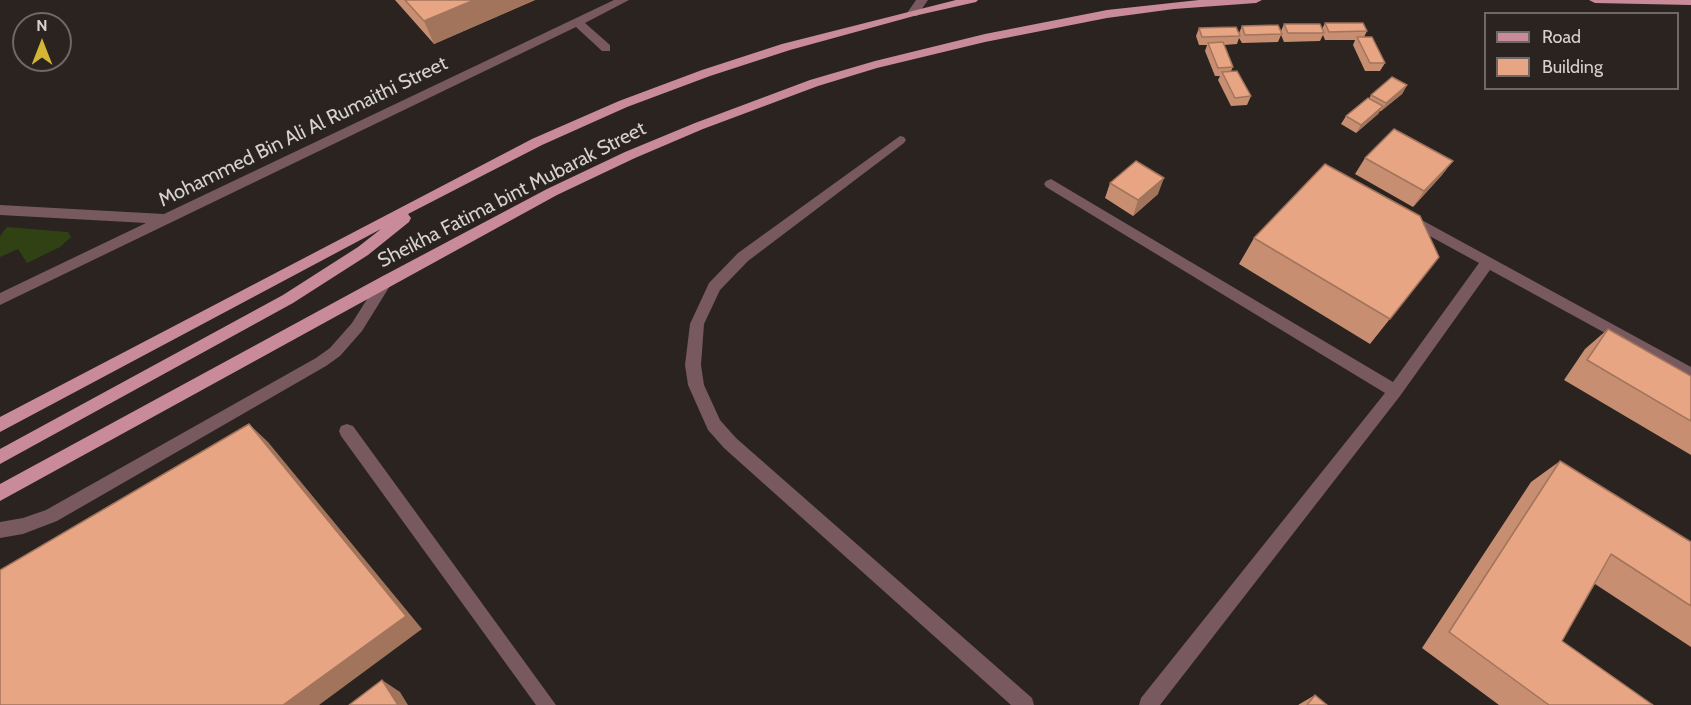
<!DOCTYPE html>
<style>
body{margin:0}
#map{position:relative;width:1691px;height:705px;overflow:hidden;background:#2a2320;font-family:Cabin,sans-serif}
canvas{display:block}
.legend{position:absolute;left:1484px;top:12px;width:195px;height:78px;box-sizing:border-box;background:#2a2320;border:2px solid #6e6966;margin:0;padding:8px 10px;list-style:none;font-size:18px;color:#d5d1ce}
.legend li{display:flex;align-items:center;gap:12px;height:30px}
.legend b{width:30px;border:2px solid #6e6966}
.north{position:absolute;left:12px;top:12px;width:60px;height:60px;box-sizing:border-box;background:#2a2320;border:2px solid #6e6966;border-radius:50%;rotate:0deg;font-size:16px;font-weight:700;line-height:24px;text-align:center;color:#d5d1ce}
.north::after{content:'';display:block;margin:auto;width:21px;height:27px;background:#d4b635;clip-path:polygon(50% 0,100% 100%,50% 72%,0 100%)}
</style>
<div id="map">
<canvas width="1691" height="705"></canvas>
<ul class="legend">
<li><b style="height:8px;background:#c98b98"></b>Road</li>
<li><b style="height:16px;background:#e7a583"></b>Building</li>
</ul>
<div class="north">N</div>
</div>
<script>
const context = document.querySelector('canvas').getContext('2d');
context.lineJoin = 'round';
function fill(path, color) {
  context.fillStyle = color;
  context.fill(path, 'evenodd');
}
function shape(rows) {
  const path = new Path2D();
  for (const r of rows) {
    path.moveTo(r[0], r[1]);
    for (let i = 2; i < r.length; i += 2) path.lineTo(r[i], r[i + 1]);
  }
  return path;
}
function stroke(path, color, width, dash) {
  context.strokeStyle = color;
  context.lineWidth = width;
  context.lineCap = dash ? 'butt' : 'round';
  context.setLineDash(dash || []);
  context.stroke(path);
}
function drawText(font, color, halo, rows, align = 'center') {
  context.font = font + ' Cabin,sans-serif';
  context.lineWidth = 6;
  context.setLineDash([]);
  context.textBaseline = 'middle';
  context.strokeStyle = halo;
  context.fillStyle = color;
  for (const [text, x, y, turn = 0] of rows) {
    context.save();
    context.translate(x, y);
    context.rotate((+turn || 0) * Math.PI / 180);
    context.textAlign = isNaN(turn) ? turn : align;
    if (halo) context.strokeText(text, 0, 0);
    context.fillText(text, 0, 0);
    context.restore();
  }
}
fill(shape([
 [7,227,68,232,71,237,60,247,27,263,18,249,0,257,0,236]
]), '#304213');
fill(shape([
 [614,0,629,0,585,23,610,45,610,51,602,51,576,27,0,305,0,293,146,223,0,215,0,205,164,214,614,0],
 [916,0,928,0,917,16,909,16,907,13,916,0],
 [900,136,904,137,906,140,904,143,748,261,720,290,704,324,701,365,704,385,720,420,736,438,1032,698,1034,705,1011,705,724,448,708,430,688,385,685,365,690,324,709,283,738,253,900,136],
 [1051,179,1393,382,1479,263,1404,222,1402,218,1404,214,1409,213,1691,367,1691,380,1490,270,1400,396,1160,705,1139,705,1141,698,1385,393,1046,187,1044,184,1046,181,1051,179],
 [386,275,391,277,393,281,362,331,340,356,326,366,57,521,23,534,0,538,0,522,23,518,46,510,316,358,330,348,352,323,381,277,386,275],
 [347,424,353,426,556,705,536,705,341,436,339,431,341,426,347,424]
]), '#77595f');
fill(shape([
 [956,0,978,0,976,2,914,16,790,50,710,76,627,107,542,145,408,214,411,218,409,222,368,255,293,303,0,464,0,449,283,295,358,247,381,229,0,432,0,417,532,139,619,101,702,70,782,44,956,0],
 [1199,0,1262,0,1256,3,1174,9,1107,18,985,42,877,68,818,86,703,129,635,158,557,195,0,501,0,484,381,277,547,189,625,152,695,123,810,80,875,61,985,34,1107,10,1199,0],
 [1589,0,1691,0,1691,5,1595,3,1589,0]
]), '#c98b98');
fill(shape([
 [395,0,535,0,434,44],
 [1325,23,1367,31,1364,37,1385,63,1380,71,1365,71,1353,45,1355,40,1325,40,1323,35,1320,41,1284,42,1281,35,1278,42,1242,43,1239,38,1237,44,1224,45,1233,67,1231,71,1251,96,1247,105,1231,106,1218,80,1220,76,1215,76,1205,51,1207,45,1199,45,1196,36,1199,28,1239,33,1242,26,1281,31,1284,24,1322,29],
 [1407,85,1402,94,1381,111,1380,111,1378,114,1356,133,1341,124,1346,116,1369,99,1371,95],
 [1365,158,1453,161,1441,176,1413,207,1355,174],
 [1110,183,1158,194,1133,216,1105,198],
 [1254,238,1439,257,1370,344,1239,264],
 [1608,329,1691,376,1691,455,1564,380,1585,349],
 [1560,461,1691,542,1691,647,1595,584,1562,641,1653,705,1499,705,1422,648,1531,482],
 [1315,695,1327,705,1298,705]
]), '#c78e71');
fill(shape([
 [474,0,535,0,434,44,424,21],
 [1407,85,1402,94,1381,111,1386,103],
 [1383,106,1378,114,1356,133,1361,125],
 [1453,161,1441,176,1413,207,1424,191],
 [1164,178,1158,194,1133,216,1138,200],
 [249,424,268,442,422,629,319,705,283,705],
 [382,680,400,692,408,705,398,705]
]), '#a2745c');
const building = shape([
 [405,0,474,0,424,21,405,0],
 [1325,23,1363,23,1367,31,1329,32,1325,23],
 [1284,24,1320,24,1324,33,1288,33,1284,24],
 [1278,25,1282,34,1245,35,1242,26,1278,25],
 [1236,27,1240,36,1202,37,1199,28,1236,27],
 [1357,37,1372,37,1385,63,1370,63,1357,37],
 [1223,42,1233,67,1218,68,1208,43,1223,42],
 [1237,71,1251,96,1235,98,1222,72,1237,71],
 [1392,77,1407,85,1386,103,1371,95,1392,77],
 [1368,98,1383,106,1361,125,1346,116,1368,98],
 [1394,129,1453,161,1424,191,1365,158,1394,129],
 [1136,161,1164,178,1138,200,1110,183,1136,161],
 [1325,164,1420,216,1439,257,1390,319,1254,238,1325,164],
 [1608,329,1691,376,1691,421,1587,360,1608,329],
 [249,424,406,616,283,705,0,705,0,570,249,424],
 [1560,461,1691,542,1691,606,1611,554,1562,641,1653,705,1549,705,1449,632,1560,461],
 [382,680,398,705,349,705,382,680],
 [1315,695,1327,705,1307,705,1315,695]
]);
fill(building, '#e7a583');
stroke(building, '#a2745c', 1.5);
drawText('20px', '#d5d1ce', '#2a2320', [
 ["Mohammed Bin Ali Al Rumaithi Street",303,132,-26],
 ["Sheikha Fatima bint Mubarak Street",512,195,-27]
]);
</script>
